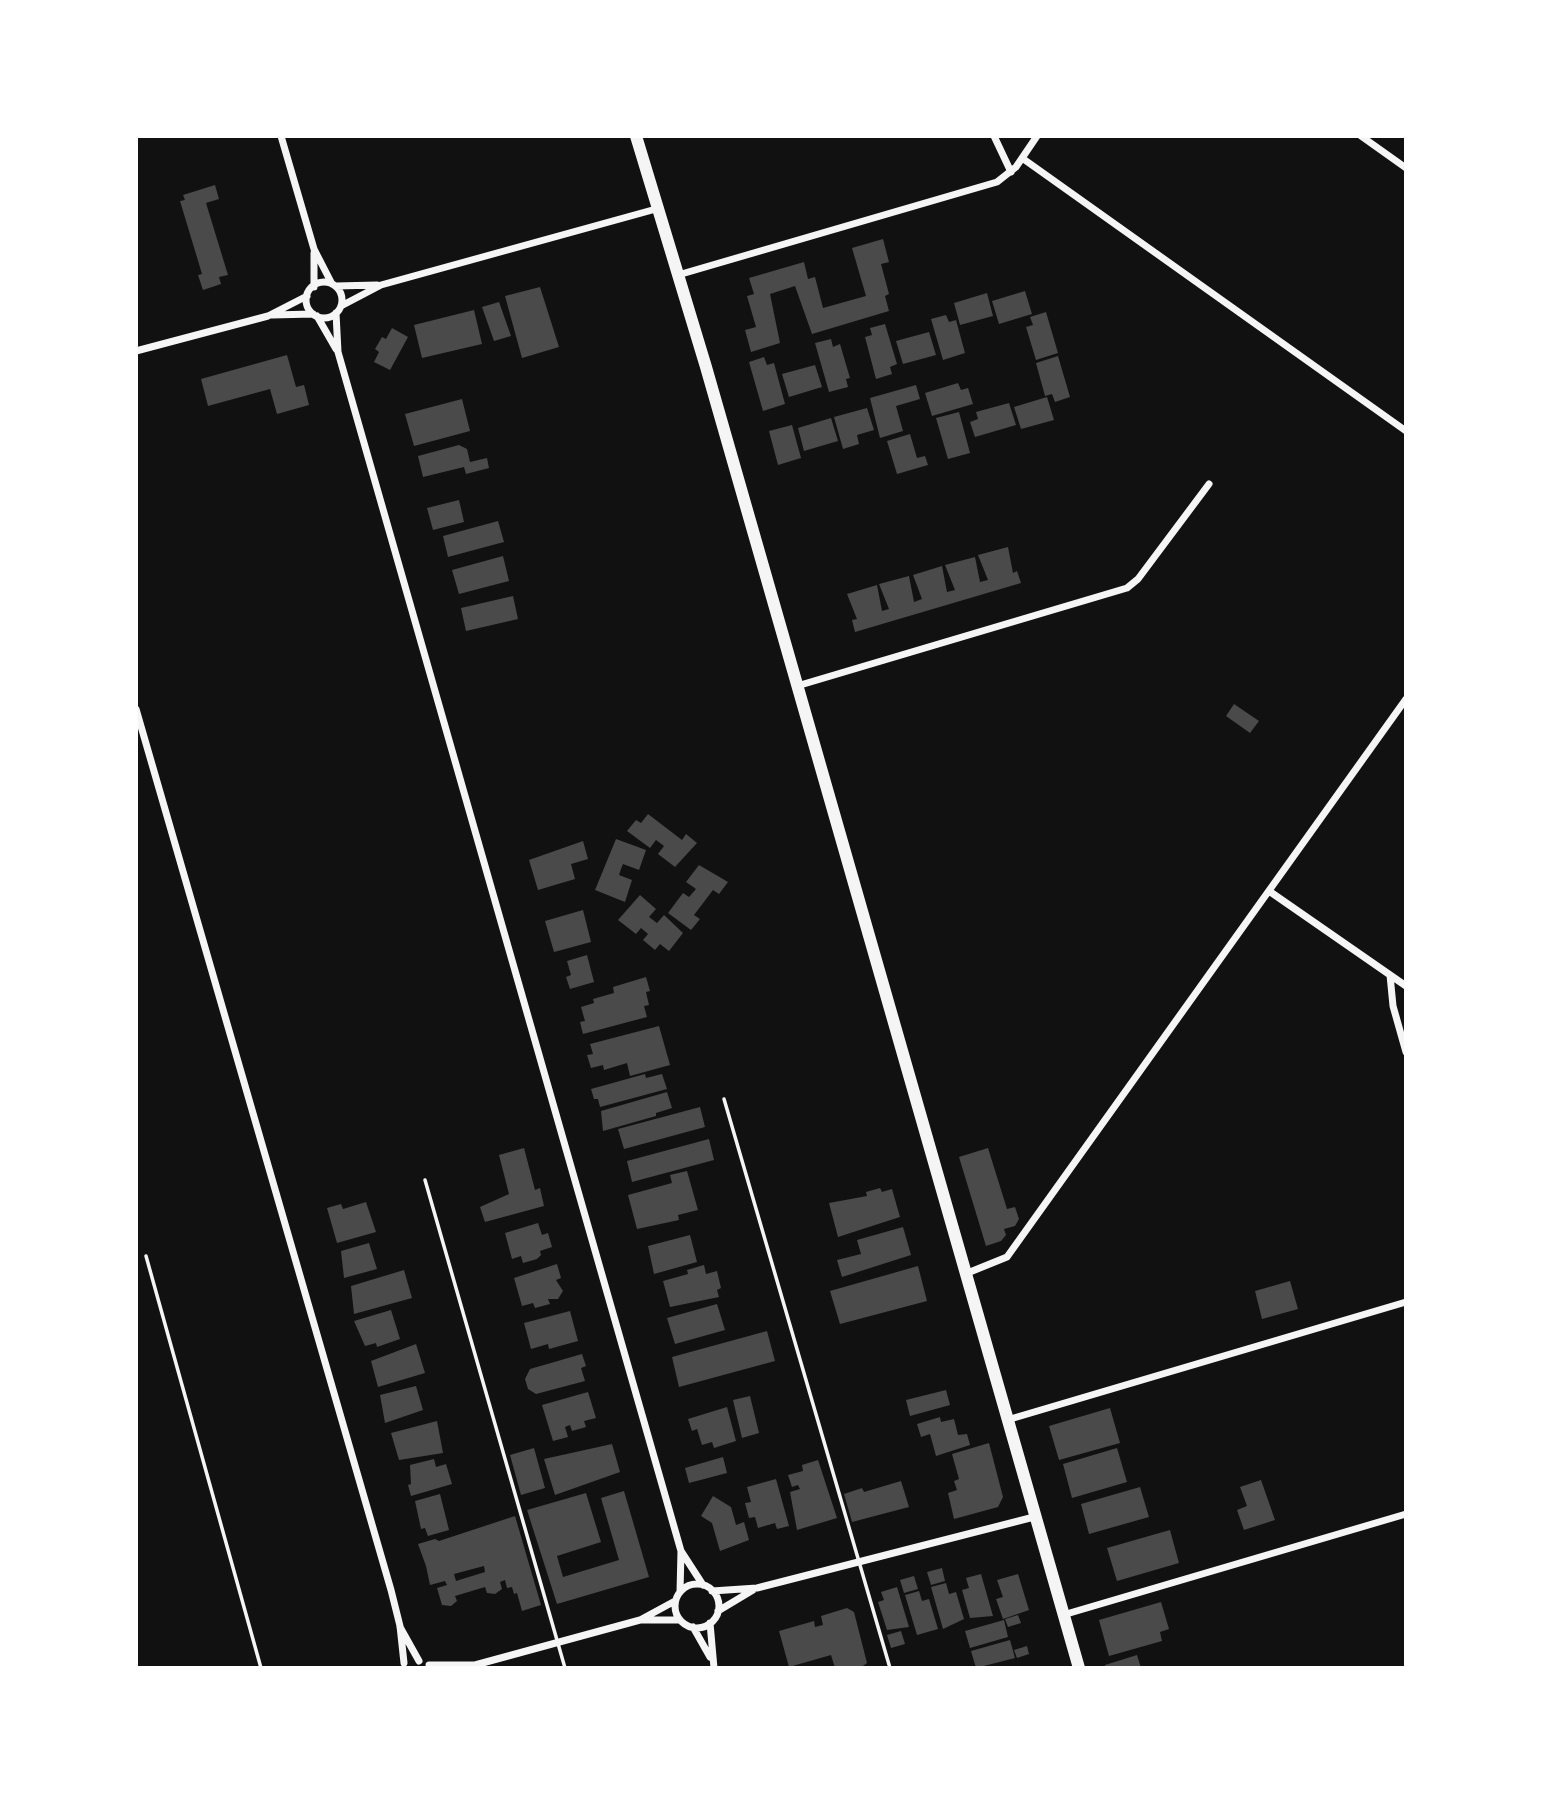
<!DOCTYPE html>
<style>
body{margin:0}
#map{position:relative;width:1542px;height:1804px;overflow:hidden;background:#111;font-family:"Work Sans",sans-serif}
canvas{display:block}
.frame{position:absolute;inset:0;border:138px solid #fff;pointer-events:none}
</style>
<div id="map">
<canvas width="1542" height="1804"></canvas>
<div class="frame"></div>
</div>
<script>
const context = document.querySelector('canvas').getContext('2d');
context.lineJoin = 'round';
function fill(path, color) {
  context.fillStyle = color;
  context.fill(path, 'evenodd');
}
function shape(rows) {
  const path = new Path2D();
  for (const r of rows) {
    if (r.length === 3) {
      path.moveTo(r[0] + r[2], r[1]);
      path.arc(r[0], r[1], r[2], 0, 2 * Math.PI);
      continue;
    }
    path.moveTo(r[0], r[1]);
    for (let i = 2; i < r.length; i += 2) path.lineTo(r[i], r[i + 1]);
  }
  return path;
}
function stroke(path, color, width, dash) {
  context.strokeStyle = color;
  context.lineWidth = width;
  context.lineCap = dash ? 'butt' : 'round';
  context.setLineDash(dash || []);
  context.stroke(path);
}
fill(shape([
 [215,185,219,199,206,203,228,275,219,277,221,284,203,290,198,275,202,274,180,201,185,200,183,195],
 [883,239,889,262,881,264,889,294,885,296,889,311,812,334,795,286,770,294,780,343,751,352,745,330,756,327,747,296,754,294,749,278,804,262,808,279,815,277,823,308,866,296,852,248],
 [540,287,559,347,522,358,505,296],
 [1025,291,1032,314,999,324,992,301],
 [987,293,993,316,960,325,954,303],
 [499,302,511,336,494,341,482,307],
 [474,310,482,344,422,358,414,325],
 [1046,312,1058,353,1036,360,1026,327,1033,325,1030,317],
 [946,315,949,322,956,320,965,353,943,360,931,319],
 [885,324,897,364,890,367,892,374,876,379,865,337,872,335,870,328],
 [392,328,408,337,390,370,374,362,379,352,375,349,382,337,386,339],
 [929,332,936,355,903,364,896,341],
 [831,339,833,347,840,344,850,378,846,379,848,387,829,392,815,343],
 [287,355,296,387,304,385,309,405,277,414,270,389,208,406,201,379],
 [1058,356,1070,397,1055,402,1052,394,1045,396,1036,363],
 [764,357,767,365,774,363,785,404,763,411,749,362],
 [815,365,822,387,789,397,782,374],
 [958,383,961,390,968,388,973,404,932,416,925,393],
 [916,385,920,399,896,406,903,431,880,438,870,398],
 [1047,397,1054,420,1021,429,1014,407],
 [462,399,470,431,414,446,405,414],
 [1009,403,1016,425,975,437,970,422,978,419,976,412],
 [867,408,874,430,857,435,859,444,843,449,834,417],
 [959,412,970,453,948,459,936,418],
 [831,418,838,441,804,451,798,428],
 [792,425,801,458,778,465,769,431],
 [910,434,917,458,925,456,928,465,897,474,887,441],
 [459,445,467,449,470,462,487,458,489,468,466,474,464,467,423,477,418,456],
 [459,500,464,522,433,530,427,508],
 [498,521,504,542,448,557,443,536],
 [1008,547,1013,573,1017,571,1021,583,855,632,852,620,857,619,847,594,877,585,882,611,889,609,879,584,909,576,914,602,922,599,913,575,942,566,947,592,955,590,945,565,975,557,980,582,988,580,978,555],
 [503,556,509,581,459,594,452,570],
 [513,596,518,619,466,631,461,608],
 [1234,704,1259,721,1250,733,1226,716],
 [648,814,682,840,686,834,697,843,675,867,658,854,664,846,656,840,650,848,627,831,636,820,641,823],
 [616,839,646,850,639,870,623,864,621,869,619,875,632,880,625,902,595,890],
 [583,841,588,859,571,864,575,879,538,890,529,860],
 [699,865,728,882,719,894,713,890,694,915,700,919,691,930,668,913,683,893,689,897,696,889,686,882],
 [640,895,656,909,649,917,657,923,664,915,683,933,669,951,660,944,655,950,643,940,648,934,641,928,636,934,618,920],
 [583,910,591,942,554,952,545,921],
 [587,955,594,982,570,989,566,977,571,975,567,961],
 [646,977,650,991,646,992,649,1005,644,1006,647,1017,583,1034,580,1022,585,1021,581,1007,594,1003,593,999,614,993,613,987],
 [659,1026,670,1065,630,1076,627,1063,604,1070,603,1065,591,1068,587,1055,593,1054,590,1044],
 [645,1074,646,1078,662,1074,667,1089,600,1107,598,1099,594,1099,591,1089],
 [667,1092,672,1108,656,1113,656,1116,603,1131,601,1111],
 [700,1107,705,1127,624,1149,618,1129],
 [709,1139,714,1160,632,1182,627,1161],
 [524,1148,535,1190,540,1188,544,1206,485,1222,480,1207,509,1194,499,1155],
 [988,1148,1007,1209,1015,1207,1019,1219,1015,1226,1004,1229,1006,1235,1001,1241,986,1246,959,1157],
 [687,1171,698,1210,678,1215,679,1220,637,1229,628,1195,672,1183,670,1175],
 [880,1188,882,1192,892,1189,900,1217,838,1237,829,1203,867,1196,866,1192],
 [366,1202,376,1232,337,1243,327,1208,341,1204,343,1209],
 [538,1223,542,1235,548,1233,552,1247,540,1251,541,1255,537,1259,523,1263,521,1256,512,1259,505,1233],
 [903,1227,911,1255,842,1277,837,1260,861,1254,857,1240],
 [690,1235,697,1262,654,1274,648,1246],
 [369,1243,377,1269,344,1278,341,1251],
 [557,1264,561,1278,556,1280,563,1291,558,1299,548,1299,550,1304,535,1308,533,1303,522,1306,514,1278],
 [704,1265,706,1274,717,1271,721,1288,717,1290,719,1297,670,1307,663,1281,688,1274,687,1270],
 [918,1266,927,1301,840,1324,830,1291],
 [404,1270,412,1298,354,1314,351,1286],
 [1290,1281,1298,1309,1262,1319,1255,1291],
 [717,1304,725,1330,675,1344,667,1318],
 [391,1310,400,1339,377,1347,376,1343,365,1346,354,1321],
 [570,1311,578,1341,549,1349,548,1344,531,1349,524,1323],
 [767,1331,775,1361,679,1387,672,1357],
 [416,1344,425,1373,378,1387,371,1361],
 [582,1354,586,1366,581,1368,585,1381,536,1394,528,1389,525,1379,530,1369],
 [416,1386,423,1410,385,1423,380,1395],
 [946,1390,950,1405,910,1416,906,1400],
 [588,1392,596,1418,584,1421,586,1427,572,1431,570,1425,565,1427,568,1437,553,1441,542,1405],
 [750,1396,759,1433,742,1438,733,1400],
 [727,1407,736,1441,714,1448,712,1442,702,1445,697,1429,692,1431,688,1419],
 [1110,1408,1120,1443,1059,1460,1049,1426],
 [940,1417,941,1422,954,1419,958,1435,967,1434,970,1445,936,1456,930,1434,921,1437,917,1424],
 [437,1421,443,1453,399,1460,391,1433],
 [989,1443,1003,1497,998,1507,954,1519,948,1493,957,1490,954,1481,959,1479,952,1454],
 [612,1444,620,1472,555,1495,544,1459],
 [534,1448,545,1488,521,1495,510,1455],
 [1117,1448,1127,1482,1072,1498,1063,1464],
 [723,1457,727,1473,689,1483,685,1468],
 [434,1459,436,1467,446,1464,452,1484,411,1496,408,1485,411,1484,410,1465],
 [818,1460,837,1518,797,1530,790,1492,800,1489,798,1485,792,1487,788,1475,803,1471,802,1465],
 [776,1479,789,1526,777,1529,775,1523,758,1528,755,1517,749,1518,745,1503,751,1502,747,1487],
 [1261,1480,1275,1520,1244,1530,1237,1510,1247,1506,1240,1487],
 [901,1481,909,1507,852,1522,844,1494,862,1488,864,1492],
 [1140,1487,1149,1517,1089,1534,1081,1504],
 [624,1491,649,1577,557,1604,527,1510,586,1493,601,1542,557,1556,563,1577,619,1560,601,1498],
 [440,1494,449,1530,428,1536,425,1528,421,1529,415,1501],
 [713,1496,731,1507,736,1525,744,1522,749,1540,720,1551,712,1523,701,1516],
 [515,1516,541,1605,522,1611,517,1593,514,1594,512,1587,507,1588,505,1580,500,1582,502,1589,495,1594,487,1593,485,1587,455,1596,457,1601,451,1606,442,1605,437,1588,447,1585,445,1581,430,1585,426,1566,418,1544,435,1539,439,1541],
 [484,1566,485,1572,456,1581,454,1574],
 [1170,1530,1179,1563,1117,1581,1107,1548],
 [942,1568,945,1581,931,1585,927,1572],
 [981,1574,993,1616,970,1618,962,1590,969,1588,966,1578],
 [1018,1574,1029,1610,1003,1619,996,1599,1003,1597,997,1580],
 [914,1576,918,1589,904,1593,900,1580],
 [946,1583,949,1594,956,1592,964,1619,943,1629,931,1587],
 [897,1587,909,1627,887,1630,878,1602,884,1600,881,1592],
 [919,1591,922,1601,929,1599,938,1629,917,1635,905,1595],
 [1161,1602,1169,1629,1160,1632,1162,1641,1109,1656,1099,1620],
 [847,1608,854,1612,867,1663,860,1668,835,1668,831,1655,789,1667,779,1631,814,1621,815,1627,823,1625,821,1616],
 [1018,1615,1021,1623,1008,1627,1005,1619],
 [1004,1620,1008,1637,970,1648,965,1631],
 [901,1631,905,1644,891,1648,887,1635],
 [1010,1640,1015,1658,976,1668,971,1651],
 [1027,1646,1029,1654,1017,1658,1014,1650],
 [1137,1655,1141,1668,1105,1668,1105,1665]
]), '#4a4a4a');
stroke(shape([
 [724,1099,890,1668],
 [425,1180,565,1668],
 [146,1256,261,1668]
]), '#f5f5f5', 3.5);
stroke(shape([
 [281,136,314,249,332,284],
 [994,136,1011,172],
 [1361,136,1406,168],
 [1022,158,1406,431],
 [678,275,997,182,1016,167,1037,136],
 [324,300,18],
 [336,286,377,285],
 [314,287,314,253],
 [341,306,381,285,656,209],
 [336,313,338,352,681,1551,680,1592],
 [272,315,313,314],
 [317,316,336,349],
 [136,351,268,316,307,296],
 [797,686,1127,588,1138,579,1209,484],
 [136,709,391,1590,400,1626,404,1663],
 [1269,891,1406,986],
 [1390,975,1393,1006,1406,1052],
 [965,1274,1007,1257,1406,699],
 [1007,1420,1406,1302],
 [681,1551,703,1585],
 [697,1606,22],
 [712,1591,757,1588,1034,1517],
 [718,1611,753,1590],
 [1063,1615,1406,1514],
 [642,1620,680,1620],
 [710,1623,714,1668],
 [400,1627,419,1661],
 [693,1627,710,1657],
 [429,1665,475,1665,640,1620,675,1601]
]), '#f5f5f5', 7);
stroke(shape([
 [636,136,706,367,1079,1668]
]), '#f5f5f5', 12);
</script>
